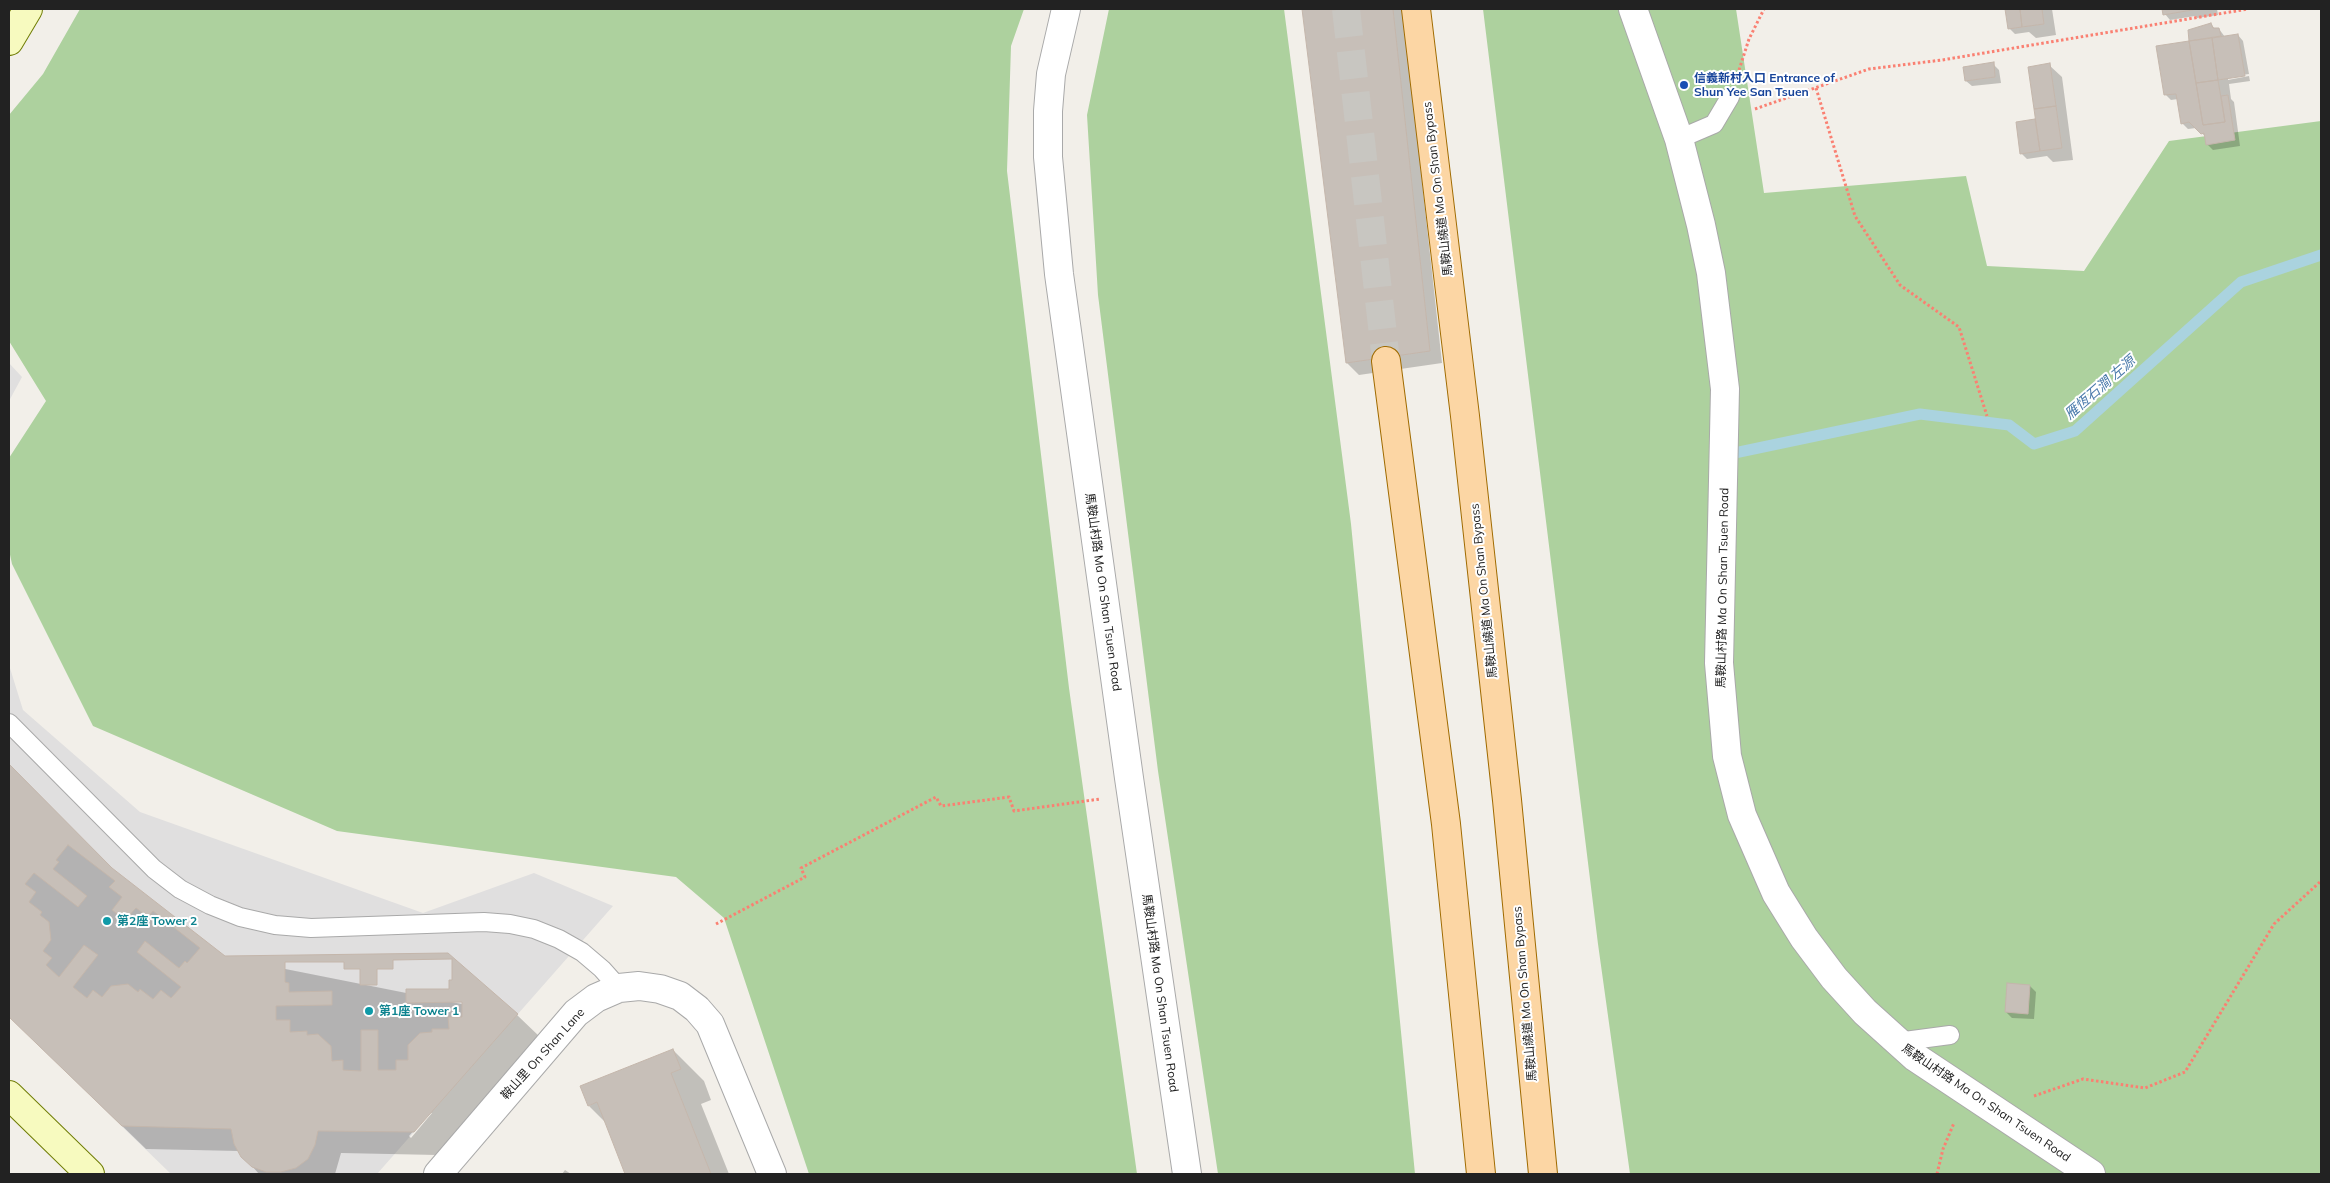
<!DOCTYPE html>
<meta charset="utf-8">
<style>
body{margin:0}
#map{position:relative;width:2330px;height:1183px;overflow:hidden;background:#f2efe9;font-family:Mulish,sans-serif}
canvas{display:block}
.frame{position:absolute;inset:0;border:10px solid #222;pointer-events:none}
</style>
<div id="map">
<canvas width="2330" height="1183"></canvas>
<div class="frame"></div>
</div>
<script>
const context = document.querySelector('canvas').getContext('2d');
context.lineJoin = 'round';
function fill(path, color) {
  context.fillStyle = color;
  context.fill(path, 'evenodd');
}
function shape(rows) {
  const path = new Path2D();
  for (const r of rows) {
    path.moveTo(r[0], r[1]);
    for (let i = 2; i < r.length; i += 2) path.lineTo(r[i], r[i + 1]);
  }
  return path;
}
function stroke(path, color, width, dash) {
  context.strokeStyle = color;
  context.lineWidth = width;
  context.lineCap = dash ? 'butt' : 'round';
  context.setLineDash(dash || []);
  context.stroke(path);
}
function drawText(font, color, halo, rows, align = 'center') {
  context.font = font + ' Mulish,"Noto Sans TC",sans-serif';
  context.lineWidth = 4;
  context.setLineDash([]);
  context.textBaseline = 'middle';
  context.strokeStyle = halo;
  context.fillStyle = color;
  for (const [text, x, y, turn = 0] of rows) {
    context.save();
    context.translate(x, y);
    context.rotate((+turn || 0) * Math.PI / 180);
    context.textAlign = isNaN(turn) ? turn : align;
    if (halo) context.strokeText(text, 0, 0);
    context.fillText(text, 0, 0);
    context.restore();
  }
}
fill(shape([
 [9,363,22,377,9,401],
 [9,665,23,710,140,812,423,913,534,873,613,906,377,1174,171,1174,9,1017]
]), '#e0dfdf');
fill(shape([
 [80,9,1024,9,1011,46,1007,171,1069,688,1137,1174,809,1174,724,918,676,877,337,831,93,726,12,564,9,550,9,458,46,401,9,341,9,115,43,74],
 [1109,9,1284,9,1351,524,1415,1174,1218,1174,1158,771,1098,295,1087,115],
 [1483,9,1736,9,1764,193,1966,176,1987,266,2084,271,2169,141,2321,121,2321,1174,1630,1174,1598,944]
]), '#add19e');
fill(shape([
 [1303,9,1403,9,1442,363,1359,375,1347,363],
 [2006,9,2052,9,2056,35,2036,38,2029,32,2015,34,2009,28],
 [2164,9,2217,9,2218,15,2197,18,2195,16,2170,20,2165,14],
 [2211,24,2215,29,2219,29,2225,37,2238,35,2243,41,2249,74,2228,77,2228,80,2249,76,2250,81,2229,84,2231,99,2234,102,2240,146,2213,150,2207,144,2206,137,2196,128,2188,129,2182,123,2178,99,2171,100,2165,94,2191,43,2189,31],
 [1993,64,1999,70,2001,83,1972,86,1966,81],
 [2049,65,2062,77,2073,160,2053,162,2047,156,2027,159,2021,153,2035,121,2037,123],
 [9,765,112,870,225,957,517,1015,540,1037,437,1155,341,1153,335,1174,259,1174,239,1151,146,1149,9,1016],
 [429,1113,432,1113,411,1138,409,1136],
 [2030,986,2036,992,2034,1019,2012,1018,2006,1012],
 [673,1050,704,1081,711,1100,701,1104,729,1174,626,1174,606,1123,589,1106],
 [565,1170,571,1174,562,1174]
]), '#0003');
stroke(shape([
 [1725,455,1920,414,2009,425,2034,444,2075,431,2241,282,2321,255]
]), '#aad3df', 11);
const building = shape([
 [1302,9,1393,9,1430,351,1346,363,1302,9],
 [2005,9,2020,9,2022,27,2008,29,2005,9],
 [2020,9,2042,9,2044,24,2022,27,2020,9],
 [2162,9,2198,9,2163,15,2162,9],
 [2211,23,2213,28,2219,28,2221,36,2189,41,2188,30,2211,23],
 [2238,34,2245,76,2218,80,2212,38,2238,34],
 [2212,38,2218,80,2196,83,2189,41,2212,38],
 [2189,41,2203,125,2225,122,2221,96,2228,95,2235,140,2206,145,2204,133,2201,134,2189,122,2181,124,2176,94,2164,95,2156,46,2189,41],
 [1994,62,1995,77,1965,81,1963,67,1994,62],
 [2050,63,2056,106,2034,109,2028,67,2050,63],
 [2218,80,2225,122,2203,125,2196,83,2218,80],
 [2056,106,2062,148,2040,151,2034,109,2056,106],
 [2035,119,2040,151,2020,154,2016,122,2035,119],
 [9,764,112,868,225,956,448,953,518,1014,414,1132,318,1131,315,1145,308,1159,296,1168,281,1172,266,1172,252,1167,241,1157,234,1144,231,1129,122,1126,9,1017,9,764],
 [68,845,115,881,109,887,122,897,112,910,125,920,136,908,148,917,153,911,200,948,187,963,185,961,179,968,145,941,137,952,181,987,171,998,161,990,153,999,140,989,138,992,128,984,111,986,102,997,93,990,87,998,73,987,98,955,84,945,59,977,46,965,52,958,43,951,51,940,49,922,40,915,42,912,29,902,36,892,25,884,34,873,78,907,87,896,53,869,59,862,56,860,68,845],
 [452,959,452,980,449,980,449,989,406,989,406,1003,462,1002,462,1017,448,1017,449,1029,432,1029,432,1032,420,1033,408,1045,408,1060,396,1060,396,1070,378,1070,378,1030,361,1030,361,1071,343,1070,343,1060,332,1061,331,1046,318,1034,307,1035,307,1031,290,1032,290,1020,276,1020,276,1006,332,1005,332,991,289,992,289,983,285,982,285,962,344,962,344,969,360,969,360,985,377,985,377,969,393,969,393,960,452,959],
 [2007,983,2030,985,2028,1014,2005,1012,2007,983],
 [673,1049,681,1069,671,1073,711,1174,625,1174,597,1102,588,1106,580,1086,673,1049]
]);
fill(building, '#c7bfb8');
stroke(building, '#c4b6ab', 1);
stroke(shape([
 [1346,9,1386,361]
]), '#c8c6c1', 28, [28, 14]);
const lane = shape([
 [1679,139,1714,124,1730,97],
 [9,723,154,869,180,889,210,905,240,917,275,925,311,928,484,922,510,924,534,929,559,939,582,952,602,969,619,988],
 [1897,1042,1950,1035]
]);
const street = shape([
 [1066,9,1051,74,1048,111,1048,157,1059,274,1129,778,1187,1174],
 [1633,9,1679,139,1701,225,1711,273,1725,389,1719,663,1727,756,1742,815,1776,893,1804,938,1834,978,1865,1012,1915,1057,2091,1174],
 [438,1174,576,1013,596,998,619,988,639,986,660,989,680,996,697,1009,710,1024,772,1174]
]);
const secondary = shape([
 [9,41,28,9],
 [9,1095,90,1174]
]);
const primary = shape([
 [1416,9,1465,416,1507,800,1543,1174],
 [1386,361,1446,824,1481,1174]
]);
stroke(lane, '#a9a9a9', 20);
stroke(street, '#a9a9a9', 30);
stroke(secondary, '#707d05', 30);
stroke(primary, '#a06b00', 30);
stroke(shape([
 [1739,70,1749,39,1764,9],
 [1816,88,1855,216,1900,285,1959,327,1987,416],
 [1755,109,1869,69,1942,60,2248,9],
 [716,924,805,877,801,868,936,797,941,806,1009,797,1014,811,1100,799],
 [2034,1096,2083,1079,2145,1088,2185,1072,2274,924,2321,881],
 [1937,1174,1943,1149,1954,1123]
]), '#fa8072', 3, [2.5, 2.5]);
stroke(lane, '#fff', 18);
stroke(street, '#fff', 28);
stroke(secondary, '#f7fabf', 28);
stroke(primary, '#fcd6a4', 28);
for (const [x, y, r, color] of [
 [1684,85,5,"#1a4fb4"],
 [107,921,5,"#0f9aa8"],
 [369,1011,5,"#0f9aa8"]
]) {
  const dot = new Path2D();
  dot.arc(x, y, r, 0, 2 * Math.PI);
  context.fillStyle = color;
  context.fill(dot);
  stroke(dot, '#fff', 2);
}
drawText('bold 12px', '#164399', '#fff', [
 ["信義新村入口 Entrance of",1694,78],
 ["Shun Yee San Tsuen",1694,92]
], 'left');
drawText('12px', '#222', '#fff', [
 ["馬鞍山繞道 Ma On Shan Bypass",1438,189,-97],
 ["馬鞍山村路 Ma On Shan Tsuen Road",1723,588,-89],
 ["馬鞍山繞道 Ma On Shan Bypass",1484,591,-96],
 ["馬鞍山村路 Ma On Shan Tsuen Road",1103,592,82],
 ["馬鞍山村路 Ma On Shan Tsuen Road",1160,993,82],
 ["馬鞍山繞道 Ma On Shan Bypass",1525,994,-95],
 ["鞍山里 On Shan Lane",543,1054,-48],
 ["馬鞍山村路 Ma On Shan Tsuen Road",1986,1103,34]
]);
drawText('bold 12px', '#0d838f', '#fff', [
 ["第2座 Tower 2",117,921],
 ["第1座 Tower 1",379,1011]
], 'left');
drawText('italic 14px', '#4a7aab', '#fff', [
 ["雁恆石澗 左源",2100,388,-41]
]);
</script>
